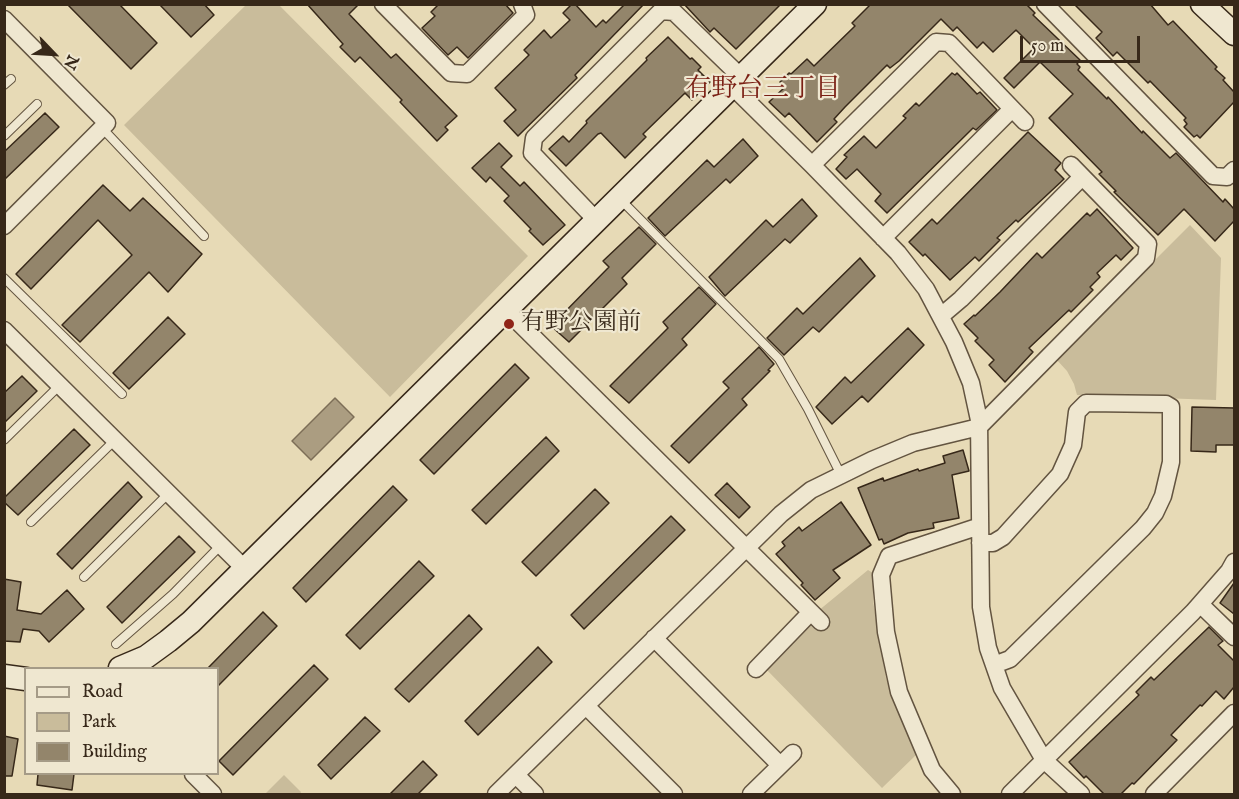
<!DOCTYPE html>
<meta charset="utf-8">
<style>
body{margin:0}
#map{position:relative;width:1239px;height:799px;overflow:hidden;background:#e7dab6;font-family:"IM FELL English",serif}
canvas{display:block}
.frame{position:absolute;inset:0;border:6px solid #372819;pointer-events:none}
.legend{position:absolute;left:24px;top:667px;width:195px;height:108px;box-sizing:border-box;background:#efe7d0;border:2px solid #a59b87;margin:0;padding:8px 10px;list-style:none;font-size:18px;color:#372819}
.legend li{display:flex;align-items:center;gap:12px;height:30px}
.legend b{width:30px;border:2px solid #a59b87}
.north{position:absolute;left:24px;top:24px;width:60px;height:60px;-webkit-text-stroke:4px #efe7d0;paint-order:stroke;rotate:115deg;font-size:16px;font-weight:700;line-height:24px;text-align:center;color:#372819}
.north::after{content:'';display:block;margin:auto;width:21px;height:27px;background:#372819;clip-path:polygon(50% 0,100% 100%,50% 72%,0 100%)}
.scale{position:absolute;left:1020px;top:36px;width:120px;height:27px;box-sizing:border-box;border:3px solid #372819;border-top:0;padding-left:8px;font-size:18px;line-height:21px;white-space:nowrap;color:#372819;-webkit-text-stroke:4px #efe7d0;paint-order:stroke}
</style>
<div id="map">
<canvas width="1239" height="799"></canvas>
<div class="frame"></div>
<ul class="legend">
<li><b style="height:8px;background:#efe7d0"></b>Road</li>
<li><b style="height:16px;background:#c9bc9b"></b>Park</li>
<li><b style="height:16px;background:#93856b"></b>Building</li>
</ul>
<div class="north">N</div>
<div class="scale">50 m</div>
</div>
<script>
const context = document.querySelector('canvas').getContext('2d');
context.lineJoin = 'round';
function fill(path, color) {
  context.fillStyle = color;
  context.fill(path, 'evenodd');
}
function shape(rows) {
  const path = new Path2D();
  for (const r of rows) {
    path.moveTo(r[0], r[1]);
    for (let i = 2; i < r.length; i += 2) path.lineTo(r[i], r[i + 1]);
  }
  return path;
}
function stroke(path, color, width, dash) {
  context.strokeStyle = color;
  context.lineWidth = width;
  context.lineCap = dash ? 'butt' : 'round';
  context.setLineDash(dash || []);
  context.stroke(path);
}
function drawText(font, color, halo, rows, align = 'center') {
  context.font = font + ' "IM FELL English","Noto Serif JP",serif';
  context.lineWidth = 4.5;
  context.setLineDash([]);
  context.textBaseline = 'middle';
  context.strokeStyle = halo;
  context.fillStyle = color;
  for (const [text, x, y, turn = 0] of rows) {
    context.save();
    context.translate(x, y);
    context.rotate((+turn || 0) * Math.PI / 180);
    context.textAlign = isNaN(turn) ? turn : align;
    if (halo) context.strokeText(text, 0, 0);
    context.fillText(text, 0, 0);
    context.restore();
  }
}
fill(shape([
 [246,5,279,5,528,256,390,397,124,125],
 [1190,225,1221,258,1216,400,1077,395,1074,384,1067,371,1056,359],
 [868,570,873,573,873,601,886,678,916,755,882,788,765,668,818,611],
 [284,775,301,792,300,794,265,794]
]), '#c9bc9b');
const water = shape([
 [335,398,354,417,311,460,292,441,335,398]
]);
fill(water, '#ab9d81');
stroke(water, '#7d6e57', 1.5);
const building = shape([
 [67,4,119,4,157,43,131,69,67,4],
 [159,4,204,4,214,15,191,37,159,4],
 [307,4,359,4,349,14,391,58,396,54,457,116,445,127,448,130,437,141,400,102,402,100,360,57,355,62,340,47,343,44,307,4],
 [439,4,505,4,513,13,468,58,457,47,448,55,422,28,435,16,431,12,439,4],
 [572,4,575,4,596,27,603,20,606,23,625,4,644,4,575,75,577,78,518,136,504,121,516,110,495,88,529,55,524,50,544,30,551,38,570,20,563,13,572,4],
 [684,4,781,4,736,49,714,28,710,32,684,4],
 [871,4,1026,4,1035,13,1033,15,1080,60,1077,64,1080,67,1078,70,1107,99,1108,97,1142,133,1143,131,1170,158,1176,153,1223,202,1225,199,1234,209,1234,221,1215,241,1184,209,1158,235,1114,192,1116,191,1099,174,1102,172,1049,118,1073,94,1040,62,1014,88,1004,78,1034,48,1016,30,993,52,983,42,977,48,957,27,953,31,941,19,899,61,890,68,887,65,845,107,834,119,837,122,817,142,789,113,785,117,769,102,785,87,780,82,789,73,791,74,807,59,814,66,855,26,852,23,871,4],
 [1074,4,1150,4,1168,25,1173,21,1217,67,1215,69,1225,78,1223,80,1234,92,1234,102,1200,138,1197,135,1194,137,1184,127,1187,124,1184,120,1186,118,1150,81,1148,83,1117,52,1113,56,1096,38,1102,32,1074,4],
 [668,37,690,59,692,58,701,67,698,70,710,82,692,100,685,93,643,134,646,137,625,158,601,133,598,134,566,166,549,149,563,136,569,142,587,123,586,121,647,60,646,58,668,37],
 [952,73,955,75,957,73,977,94,980,92,997,110,976,130,973,128,887,213,875,201,881,194,857,169,846,179,836,169,847,157,844,155,864,136,876,148,906,118,903,116,916,103,919,106,952,73],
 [45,113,59,127,4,180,4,152,45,113],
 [1028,132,1061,163,1055,170,1064,179,1018,222,1016,220,997,238,1000,240,979,261,975,257,950,280,925,254,923,256,909,242,932,219,937,224,1028,132],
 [743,139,758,156,730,183,726,179,665,236,648,218,707,160,714,167,743,139],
 [499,143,512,156,501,167,520,186,524,182,565,225,543,245,529,231,531,229,504,201,509,196,490,177,486,182,472,168,499,143],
 [103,185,130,211,143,198,202,254,168,292,149,272,80,342,62,325,132,255,98,220,31,289,16,274,103,185],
 [802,199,817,216,790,243,785,239,725,296,709,277,766,220,773,227,802,199],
 [1097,209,1133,248,1121,260,1116,255,1097,273,1100,277,1090,287,1093,290,1071,312,1069,310,1029,348,1033,352,1005,382,989,365,994,360,975,341,978,338,964,324,974,315,975,316,1000,292,1037,253,1042,258,1087,213,1090,216,1097,209],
 [639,227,656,244,622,278,627,284,569,342,551,326,609,267,603,261,639,227],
 [860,258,875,276,819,332,813,327,784,355,767,338,797,308,803,314,860,258],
 [699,287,716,304,682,339,687,345,629,403,610,386,668,328,663,322,699,287],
 [168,317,185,334,129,389,113,373,168,317],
 [908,328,924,345,868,402,862,396,832,424,816,407,845,377,851,383,908,328],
 [759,347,774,364,768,370,770,371,742,399,747,405,689,463,671,446,729,388,723,382,759,347],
 [515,364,529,378,434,474,420,460,515,364],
 [22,376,37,391,4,423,4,393,22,376],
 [1192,407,1234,408,1234,445,1216,445,1216,452,1191,451,1192,407],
 [74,429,90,445,18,515,4,502,4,498,74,429],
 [546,437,559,451,486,524,472,510,546,437],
 [963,450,969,471,952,475,959,518,933,523,934,528,908,533,884,544,882,539,879,540,858,488,883,478,884,481,918,469,919,471,945,463,943,456,963,450],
 [128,482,142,497,72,569,57,554,128,482],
 [727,483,750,507,739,518,715,495,727,483],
 [393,486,407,500,306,602,293,588,393,486],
 [595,489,609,503,536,576,522,562,595,489],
 [841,502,871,545,833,570,840,578,815,600,801,585,803,583,776,554,785,546,782,542,799,527,802,531,841,502],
 [671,516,685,530,584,629,571,615,671,516],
 [179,536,195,552,122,623,107,607,179,536],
 [419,561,434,576,360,649,346,635,419,561],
 [4,579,21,582,17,610,41,614,67,590,84,609,49,642,39,631,23,629,20,642,4,641,4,579],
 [1234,583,1234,614,1220,603,1234,583],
 [263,612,277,626,218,686,218,669,207,669,263,612],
 [469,615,482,629,409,702,395,689,469,615],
 [1209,627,1223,641,1218,645,1234,661,1234,687,1224,699,1216,691,1202,706,1200,705,1171,735,1177,740,1134,784,1132,783,1120,795,1105,795,1086,776,1084,778,1069,762,1139,695,1136,692,1151,677,1154,680,1209,627],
 [538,647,552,662,478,735,465,721,538,647],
 [314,665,328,679,233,775,219,761,314,665],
 [365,717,380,731,331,779,318,765,365,717],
 [4,736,18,739,12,776,4,776,4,736],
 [423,761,437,775,417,795,389,795,423,761],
 [38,774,74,774,72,790,37,785,38,774]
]);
fill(building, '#93856b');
stroke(building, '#372819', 1.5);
const lane = shape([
 [4,85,11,79],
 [102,128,204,236],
 [4,136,37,104],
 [619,198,779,359,808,409,841,475],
 [4,278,122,394],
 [4,440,60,385],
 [31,522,115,440],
 [84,577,169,493],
 [116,644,173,594,221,545]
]);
const street = shape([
 [383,4,451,73,467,74,526,15,522,4],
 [1045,4,1213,176,1227,177,1234,170],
 [4,19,107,123,4,226],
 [732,86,812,165,898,253,926,289,954,342,971,383,979,420,981,607,988,648,1002,688,1044,760,1081,794],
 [812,165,936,42,949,43,1025,122],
 [596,220,532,153,534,138,661,11,674,12,741,77],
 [883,238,1012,109],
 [505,309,821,622],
 [941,316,961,299,1082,177],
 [4,330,245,569],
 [980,543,993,543,1003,537,1060,474,1073,445,1077,412,1086,403,1166,404,1171,407,1171,462,1163,496,1155,513,1143,528,1010,659,994,665],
 [1200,604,1234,637],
 [654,638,780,765],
 [756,669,811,612],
 [586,706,674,794],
 [193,774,213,794],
 [516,775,535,794],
 [496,794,781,514,811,490,872,460,913,443,979,427,1146,258,1148,244,1071,165],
 [751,794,793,753],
 [952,794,932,770,899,692,886,632,881,575,889,556,980,526],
 [1010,794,1193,612,1229,571,1234,562],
 [1154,794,1234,713]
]);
const secondary = shape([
 [1202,4,1234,34],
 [120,668,146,657,168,641,191,622,815,4],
 [4,676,26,679]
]);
stroke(lane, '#635440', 10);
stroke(street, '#635440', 19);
stroke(secondary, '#372819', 25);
stroke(lane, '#efe7d0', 8);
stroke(street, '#efe7d0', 16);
stroke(secondary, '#efe7d0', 22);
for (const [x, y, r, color] of [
 [509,324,6,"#8f2418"]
]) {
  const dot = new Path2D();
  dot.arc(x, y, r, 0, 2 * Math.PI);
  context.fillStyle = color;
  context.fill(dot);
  stroke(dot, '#efe7d0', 2);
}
drawText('24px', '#372819', '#efe7d0', [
 ["有野公園前",521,324]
], 'left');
drawText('26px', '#7a1f14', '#efe7d0', [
 ["有野台三丁目",763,91]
]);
</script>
